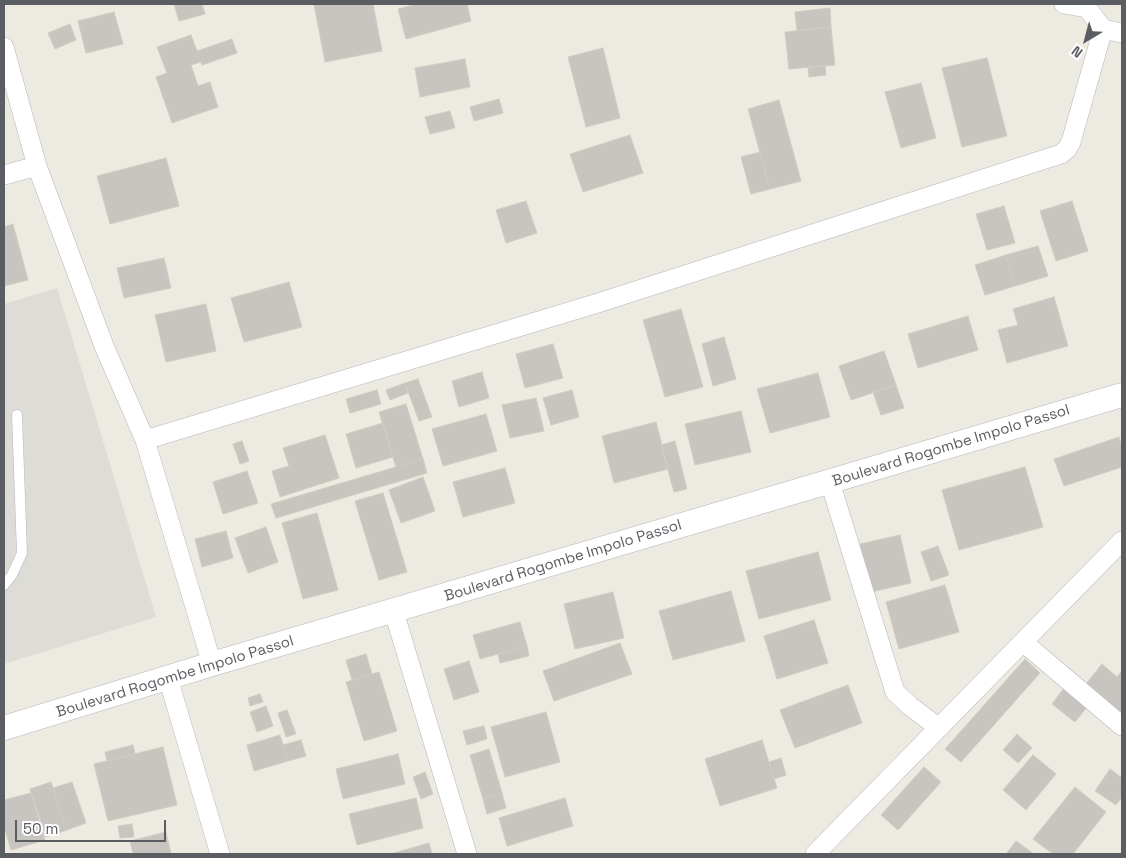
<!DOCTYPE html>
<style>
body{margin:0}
#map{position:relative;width:1126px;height:858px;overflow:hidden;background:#eceae1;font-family:"Space Grotesk",sans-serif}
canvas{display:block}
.frame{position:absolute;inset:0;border:5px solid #5a5d62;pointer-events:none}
.north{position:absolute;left:1061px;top:15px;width:50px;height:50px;-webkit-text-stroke:4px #fff;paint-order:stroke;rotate:217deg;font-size:14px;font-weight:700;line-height:20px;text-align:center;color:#5a5d62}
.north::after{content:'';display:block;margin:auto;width:18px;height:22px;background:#5a5d62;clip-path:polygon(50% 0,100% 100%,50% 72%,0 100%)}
.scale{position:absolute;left:15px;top:820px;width:151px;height:22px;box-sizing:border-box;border:2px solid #5a5d62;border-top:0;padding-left:6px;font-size:15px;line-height:18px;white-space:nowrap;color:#5a5d62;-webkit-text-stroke:4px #fff;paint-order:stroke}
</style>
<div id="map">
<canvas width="1126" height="858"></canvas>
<div class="frame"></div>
<div class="north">N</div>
<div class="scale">50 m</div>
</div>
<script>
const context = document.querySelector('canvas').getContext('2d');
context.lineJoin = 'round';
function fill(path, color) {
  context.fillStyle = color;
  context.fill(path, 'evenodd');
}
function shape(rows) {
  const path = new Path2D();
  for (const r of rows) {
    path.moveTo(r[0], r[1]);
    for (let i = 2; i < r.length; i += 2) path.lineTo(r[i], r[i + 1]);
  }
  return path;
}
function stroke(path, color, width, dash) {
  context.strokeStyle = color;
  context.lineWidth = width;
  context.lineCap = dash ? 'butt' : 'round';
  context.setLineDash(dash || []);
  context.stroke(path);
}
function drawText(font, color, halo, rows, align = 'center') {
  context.font = font + ' "Space Grotesk",sans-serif';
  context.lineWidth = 4;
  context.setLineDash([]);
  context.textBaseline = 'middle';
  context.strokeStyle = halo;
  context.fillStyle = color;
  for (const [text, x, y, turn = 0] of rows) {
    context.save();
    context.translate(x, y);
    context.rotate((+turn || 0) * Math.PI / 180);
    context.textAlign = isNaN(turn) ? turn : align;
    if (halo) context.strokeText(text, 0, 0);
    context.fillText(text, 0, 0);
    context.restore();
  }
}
fill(shape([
 [57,288,156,617,4,664,4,304]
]), '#dedcd6');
const building = shape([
 [174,4,202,4,205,14,179,21,174,4],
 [314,4,373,4,382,51,325,62,314,4],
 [417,4,467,4,471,21,406,39,398,9,417,4],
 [830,8,831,27,797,31,795,12,830,8],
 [114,12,123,44,86,53,78,21,114,12],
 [70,24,76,40,55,49,48,33,70,24],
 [831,27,835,65,789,69,785,32,831,27],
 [191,35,197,51,232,39,237,53,202,65,201,62,191,65,198,86,210,82,218,107,172,123,156,77,167,73,157,47,191,35],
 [603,48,620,118,586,127,568,57,603,48],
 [987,58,1007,136,962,147,942,68,987,58],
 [465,59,470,87,420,97,415,68,465,59],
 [825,66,826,75,809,77,808,67,825,66],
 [921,83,936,138,901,148,885,92,921,83],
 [499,99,503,113,474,121,470,107,499,99],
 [779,100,801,181,770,189,748,109,779,100],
 [450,111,455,128,430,134,425,117,450,111],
 [630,135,643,173,583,192,570,154,630,135],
 [760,152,770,189,751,194,741,157,760,152],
 [166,158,179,206,110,224,97,176,166,158],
 [526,201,537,233,506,243,496,210,526,201],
 [1072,201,1088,251,1056,261,1040,211,1072,201],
 [1004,206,1015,243,987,250,976,214,1004,206],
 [13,224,28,280,4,286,4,227,13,224],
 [1038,246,1048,276,1015,286,1006,255,1038,246],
 [1006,255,1015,286,985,295,975,265,1006,255],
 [164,258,171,288,124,298,117,268,164,258],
 [289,282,302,327,244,342,231,298,289,282],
 [1054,297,1068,346,1007,363,998,330,1018,325,1013,309,1054,297],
 [206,304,216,351,166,362,155,315,206,304],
 [681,309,703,387,665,397,643,320,681,309],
 [968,316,978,350,918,368,908,334,968,316],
 [724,337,736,379,713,386,702,344,724,337],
 [553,344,563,378,525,388,516,354,553,344],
 [884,351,896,385,851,400,839,366,884,351],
 [482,372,489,398,459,407,452,381,482,372],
 [818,373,830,417,770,433,757,389,818,373],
 [418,379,432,417,419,421,405,383,418,379],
 [405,383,408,393,390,400,386,390,405,383],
 [896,385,904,408,881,415,873,392,896,385],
 [377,390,381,404,350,413,346,399,377,390],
 [572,390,579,417,551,425,543,398,572,390],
 [536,398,544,431,510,438,502,405,536,398],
 [406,404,423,459,396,467,379,412,406,404],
 [741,411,751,452,695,465,685,424,741,411],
 [486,414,497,451,443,466,432,429,486,414],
 [656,422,668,469,614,483,602,436,656,422],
 [383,423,393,457,356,468,346,434,383,423],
 [325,435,339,478,280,497,272,471,289,466,283,448,325,435],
 [1119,437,1122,448,1122,467,1064,486,1054,459,1119,437],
 [242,441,249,461,240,464,233,444,242,441],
 [675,441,687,489,674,492,661,445,675,441],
 [423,459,427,473,276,518,271,504,423,459],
 [1025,467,1043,527,959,550,942,490,1025,467],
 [505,468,515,503,463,517,453,482,505,468],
 [247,471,258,503,223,514,213,482,247,471],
 [423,477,435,511,401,523,389,490,423,477],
 [383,493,407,572,379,580,355,501,383,493],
 [317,513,338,590,303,599,282,523,317,513],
 [266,527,278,562,248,573,235,538,266,527],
 [226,531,233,558,202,567,195,539,226,531],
 [900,535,911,583,871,592,860,544,900,535],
 [938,546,949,575,931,581,921,552,938,546],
 [818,552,831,600,759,619,746,571,818,552],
 [945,585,959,632,899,649,886,602,945,585],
 [731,591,745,641,673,660,659,611,731,591],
 [613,592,624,638,575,649,564,604,613,592],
 [814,620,828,663,777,679,764,636,814,620],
 [520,622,527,646,480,659,473,635,520,622],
 [620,643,632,674,554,701,543,671,620,643],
 [527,646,529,656,500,663,498,654,527,646],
 [366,654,372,674,352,680,346,660,366,654],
 [1025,659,1040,673,961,762,945,749,1025,659],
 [469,661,479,692,454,700,444,669,469,661],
 [1102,664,1117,677,1122,671,1122,715,1086,684,1102,664],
 [379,672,397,731,364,741,346,682,379,672],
 [848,685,862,723,795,748,780,710,848,685],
 [1064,688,1087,707,1075,722,1052,704,1064,688],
 [260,694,263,702,250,706,248,698,260,694],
 [266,706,273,726,257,732,250,712,266,706],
 [287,710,296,734,286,737,278,713,287,710],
 [546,712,560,762,505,777,491,727,546,712],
 [484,726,487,739,467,745,463,731,484,726],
 [1017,734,1032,748,1018,763,1003,750,1017,734],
 [280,735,288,761,254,771,247,745,280,735],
 [301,740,306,756,288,761,283,745,301,740],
 [762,740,777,788,720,806,705,759,762,740],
 [133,745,135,754,107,761,105,752,133,745],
 [163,747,177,805,108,821,94,764,163,747],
 [489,749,502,793,483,799,470,755,489,749],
 [398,754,405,784,343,799,336,769,398,754],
 [1033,755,1056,774,1026,810,1003,790,1033,755],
 [781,758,786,775,774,779,769,762,781,758],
 [924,767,941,782,898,830,881,815,924,767],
 [1110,769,1122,778,1122,797,1116,805,1095,791,1110,769],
 [425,772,433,794,421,799,413,777,425,772],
 [51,782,67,830,46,837,30,789,51,782],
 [72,782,86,823,67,830,53,788,72,782],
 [1075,787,1106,812,1073,854,1053,854,1033,839,1075,787],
 [31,793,45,840,11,850,4,826,4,800,31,793],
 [502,793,506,808,487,814,483,799,502,793],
 [416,798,423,828,357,845,349,814,416,798],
 [565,798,573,826,507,846,499,818,565,798],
 [132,824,134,837,120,838,118,826,132,824],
 [166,832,171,854,133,854,130,841,166,832],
 [1016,841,1034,854,1006,854,1016,841],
 [429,843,432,854,391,854,429,843]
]);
fill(building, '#c8c4bf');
stroke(building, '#d1ccc0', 1);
const service = shape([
 [4,585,12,575,22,553,17,415]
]);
const minor = shape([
 [1064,4,1087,8],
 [1087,4,1087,8,1103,29,1122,33],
 [4,47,37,166,104,346,145,440,212,664],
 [4,175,37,166],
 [145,440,598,303,1061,154,1067,149,1071,142,1103,29],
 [830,482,895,692,910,706,939,728],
 [394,612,467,854],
 [1023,642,1122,726],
 [168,678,220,854],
 [815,854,1122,541]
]);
const tertiary = shape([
 [4,728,212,664,1122,395]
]);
stroke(service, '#b4b7bc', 11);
stroke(minor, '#b4b7bc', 20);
stroke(tertiary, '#b4b7bc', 25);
stroke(service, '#fff', 10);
stroke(minor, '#fff', 19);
stroke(tertiary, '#fff', 24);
drawText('15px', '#5a5d62', '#fff', [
 ["Boulevard Rogombe Impolo Passol",951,446,-17],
 ["Boulevard Rogombe Impolo Passol",563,561,-17],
 ["Boulevard Rogombe Impolo Passol",175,677,-17]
]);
</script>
